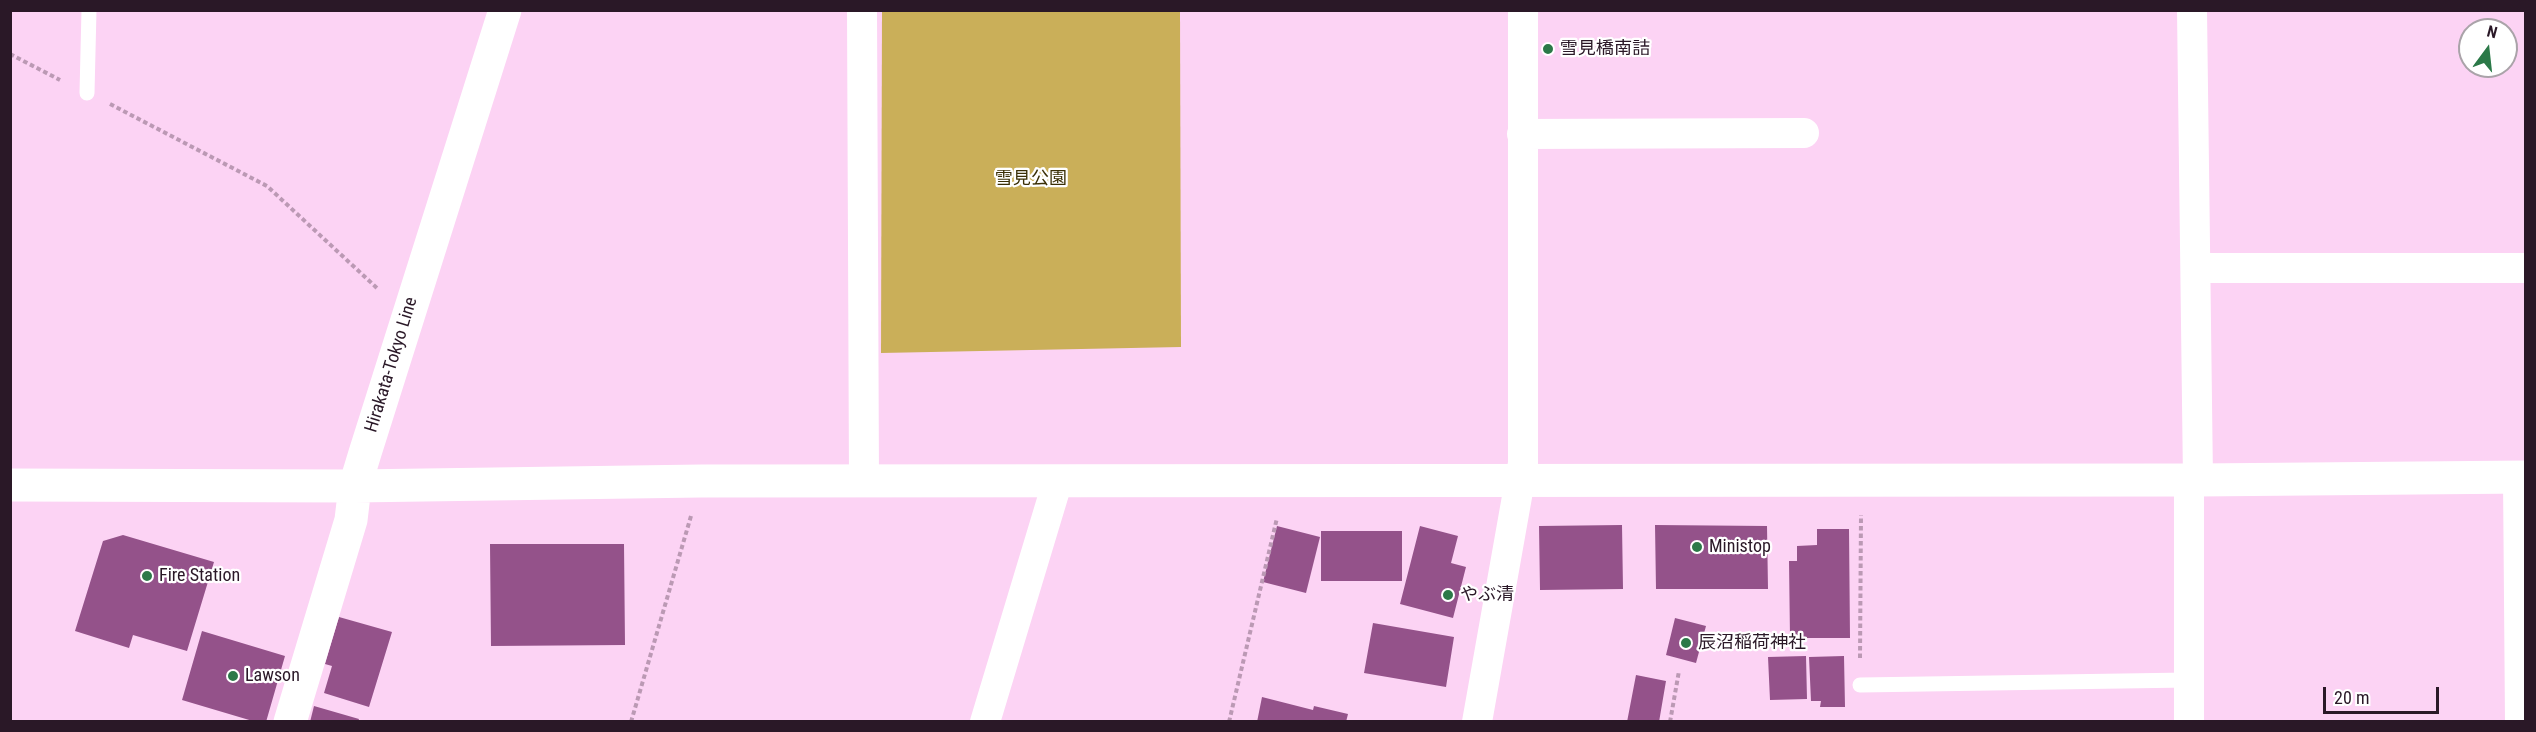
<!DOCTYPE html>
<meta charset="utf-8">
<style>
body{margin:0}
#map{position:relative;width:2536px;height:732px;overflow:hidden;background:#fcd3f4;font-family:"Roboto Condensed",sans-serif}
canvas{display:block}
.frame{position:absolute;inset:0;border:12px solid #2a1827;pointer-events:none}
.north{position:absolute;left:2458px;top:18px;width:60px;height:60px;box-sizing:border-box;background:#fff;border:2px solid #aaa3a9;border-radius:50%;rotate:15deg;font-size:16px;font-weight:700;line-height:24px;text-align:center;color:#2a1827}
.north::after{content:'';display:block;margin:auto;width:21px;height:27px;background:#2b7948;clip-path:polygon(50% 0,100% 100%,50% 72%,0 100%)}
.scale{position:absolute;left:2323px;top:687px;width:116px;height:27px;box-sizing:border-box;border:3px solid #2a1827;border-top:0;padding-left:8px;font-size:18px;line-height:21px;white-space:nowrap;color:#2a1827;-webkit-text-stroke:4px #fff;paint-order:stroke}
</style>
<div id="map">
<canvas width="2536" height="732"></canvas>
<div class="frame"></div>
<div class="north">N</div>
<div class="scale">20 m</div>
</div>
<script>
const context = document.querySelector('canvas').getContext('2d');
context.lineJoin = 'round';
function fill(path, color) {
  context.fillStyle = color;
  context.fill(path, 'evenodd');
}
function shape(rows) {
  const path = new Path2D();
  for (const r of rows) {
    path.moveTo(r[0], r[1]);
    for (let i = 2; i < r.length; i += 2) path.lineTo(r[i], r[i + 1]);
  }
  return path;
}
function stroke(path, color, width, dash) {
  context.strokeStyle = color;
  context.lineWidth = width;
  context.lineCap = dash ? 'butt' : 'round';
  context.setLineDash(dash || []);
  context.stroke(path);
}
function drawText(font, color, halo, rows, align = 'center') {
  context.font = font + ' "Roboto Condensed","Noto Sans JP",sans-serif';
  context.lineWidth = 4.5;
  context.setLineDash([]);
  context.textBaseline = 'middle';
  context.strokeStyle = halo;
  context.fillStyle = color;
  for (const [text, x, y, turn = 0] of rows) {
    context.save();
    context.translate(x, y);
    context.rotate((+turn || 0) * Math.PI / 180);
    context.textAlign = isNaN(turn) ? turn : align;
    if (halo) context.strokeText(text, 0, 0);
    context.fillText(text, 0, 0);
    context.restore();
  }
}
fill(shape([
 [882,11,1180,11,1181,347,881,353]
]), '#caaf59');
fill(shape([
 [1622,525,1623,589,1540,590,1539,526],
 [1655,525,1767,526,1768,589,1656,589],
 [1277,526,1320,537,1306,593,1263,582],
 [1420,526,1458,536,1451,563,1466,567,1453,618,1400,604],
 [1817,529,1849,529,1850,638,1790,638,1789,561,1797,561,1797,546,1817,545],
 [1321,531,1402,531,1402,581,1321,581],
 [123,535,214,562,187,651,133,635,129,648,75,631,103,541],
 [490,544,624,544,625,645,491,646],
 [339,617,392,632,369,707,324,693,332,666,325,664],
 [1675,618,1706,626,1696,663,1666,655],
 [1373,623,1454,637,1446,687,1364,673],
 [202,631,285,656,266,722,256,722,182,700],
 [1806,656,1807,699,1770,700,1768,657],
 [1844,656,1845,707,1820,707,1821,701,1811,701,1809,657],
 [1636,675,1666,681,1659,722,1627,722],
 [1262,697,1313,710,1314,706,1348,714,1346,722,1257,722],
 [314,706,359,719,358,722,310,722]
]), '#94528a');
stroke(shape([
 [10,54,60,80],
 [110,104,267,186,378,289],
 [1860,658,1861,515],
 [631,722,691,516],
 [1229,722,1277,518],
 [1670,722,1679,671]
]), '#bb99b4', 4, [4.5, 3]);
stroke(shape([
 [87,93,89,10],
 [1860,685,2188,680]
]), '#fff', 15);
stroke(shape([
 [862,10,864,480],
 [2192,10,2198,480],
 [1522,134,1804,133],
 [2197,268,2526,268],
 [2518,477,2520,722],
 [985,722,1058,480],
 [1477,722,1523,463,1523,10],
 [2189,722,2189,479]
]), '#fff', 30);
stroke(shape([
 [10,485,355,486,701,481,2198,480,2526,477],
 [290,722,351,520,355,486,365,453,505,10]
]), '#fff', 33);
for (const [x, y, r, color] of [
 [1548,49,6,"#2b7948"],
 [1697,547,6,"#2b7948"],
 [147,576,6,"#2b7948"],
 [1448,595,6,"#2b7948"],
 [1686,643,6,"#2b7948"],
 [233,676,6,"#2b7948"]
]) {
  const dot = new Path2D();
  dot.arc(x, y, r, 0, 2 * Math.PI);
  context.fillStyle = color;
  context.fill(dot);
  stroke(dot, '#fff', 2);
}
drawText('18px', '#2a1827', '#fff', [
 ["雪見橋南詰",1560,49],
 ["Ministop",1709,547],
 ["Fire Station",159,576],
 ["やぶ清",1460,595],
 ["辰沼稲荷神社",1698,643],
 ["Lawson",245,676]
], 'left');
drawText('18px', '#3a2f06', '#fff', [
 ["雪見公園",1031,179]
]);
drawText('18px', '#2a1827', '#fff', [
 ["Hirakata-Tokyo Line",392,365,-73]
]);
</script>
